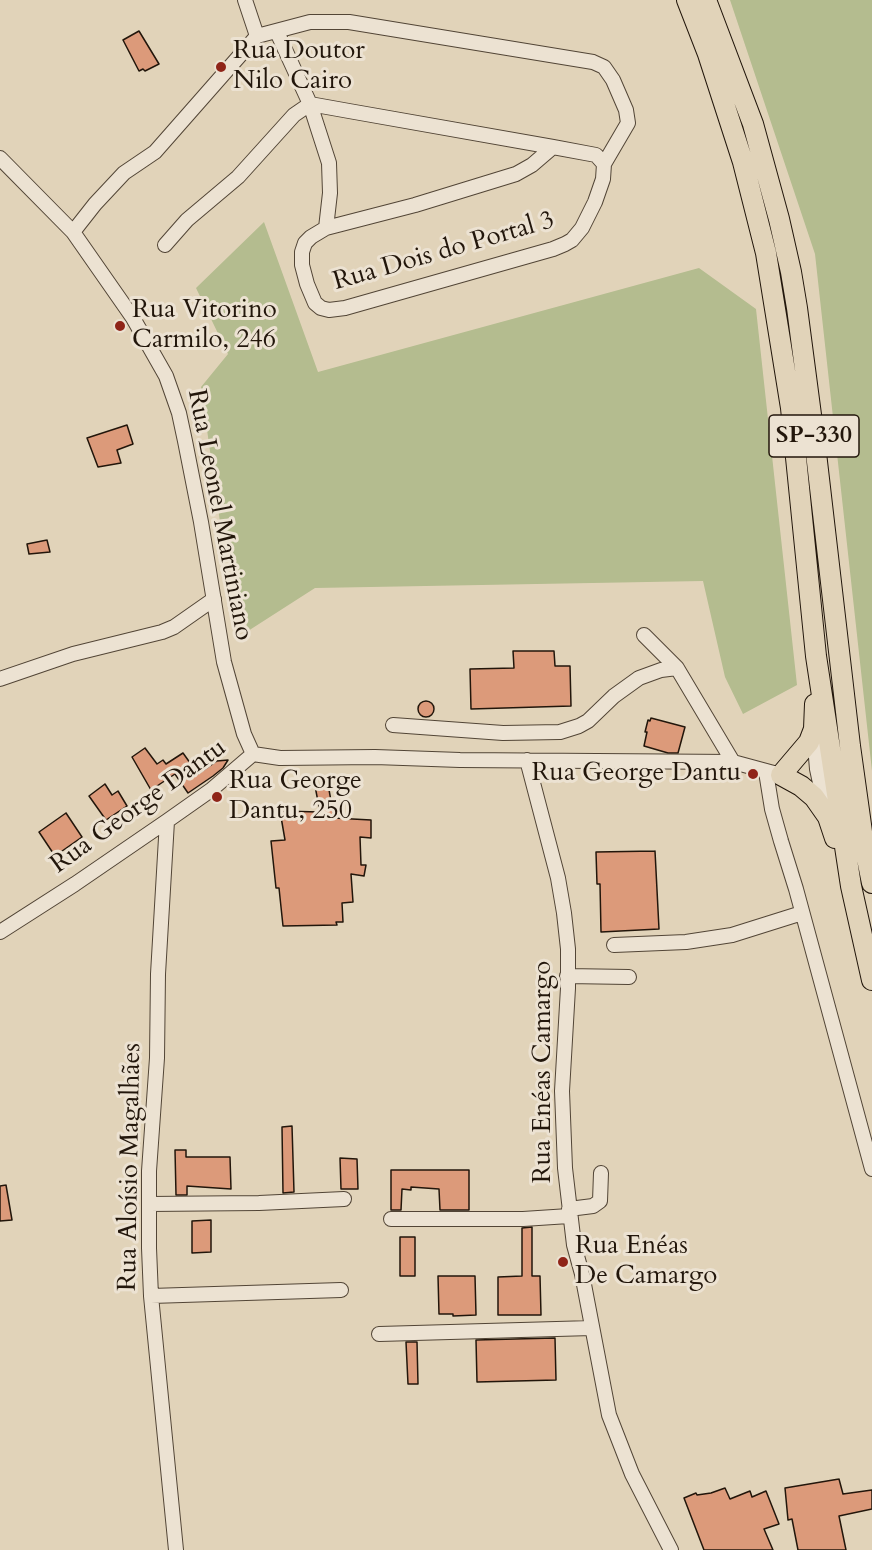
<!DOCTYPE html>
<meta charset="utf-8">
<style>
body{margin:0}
canvas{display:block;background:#e1d3b9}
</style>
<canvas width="872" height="1550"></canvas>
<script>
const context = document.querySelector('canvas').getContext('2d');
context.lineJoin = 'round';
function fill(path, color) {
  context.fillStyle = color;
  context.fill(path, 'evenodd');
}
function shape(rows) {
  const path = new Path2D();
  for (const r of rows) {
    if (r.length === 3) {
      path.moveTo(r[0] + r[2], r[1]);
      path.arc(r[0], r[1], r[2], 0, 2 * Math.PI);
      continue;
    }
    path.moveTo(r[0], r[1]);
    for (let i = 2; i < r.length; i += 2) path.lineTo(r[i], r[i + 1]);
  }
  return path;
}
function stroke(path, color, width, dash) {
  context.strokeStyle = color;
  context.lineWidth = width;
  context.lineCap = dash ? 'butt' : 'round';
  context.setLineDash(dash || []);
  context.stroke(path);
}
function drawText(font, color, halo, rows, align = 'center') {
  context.font = font + ' Cardo,serif';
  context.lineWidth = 6;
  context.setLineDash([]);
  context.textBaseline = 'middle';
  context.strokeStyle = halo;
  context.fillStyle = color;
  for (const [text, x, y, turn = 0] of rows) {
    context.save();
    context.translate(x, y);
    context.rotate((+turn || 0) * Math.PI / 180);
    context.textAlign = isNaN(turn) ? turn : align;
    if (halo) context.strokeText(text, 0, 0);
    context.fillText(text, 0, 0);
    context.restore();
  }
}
fill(shape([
 [730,0,872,0,872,771,815,254],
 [264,222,318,372,699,268,756,309,797,685,743,714,725,677,703,581,315,588,248,631,220,522,201,387,228,354,196,288]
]), '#b4bc8f');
const building = shape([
 [139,31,159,64,145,71,143,69,139,71,123,40,139,31],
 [127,425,133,444,117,450,121,463,98,467,87,438,127,425],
 [47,540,50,552,29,554,27,544,47,540],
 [513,651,554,651,555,666,570,666,571,706,471,709,470,669,514,668,513,651],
 [426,709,8],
 [651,718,685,727,678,753,668,753,644,746,647,732,645,732,648,720,650,721,651,718],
 [145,748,157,764,163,760,166,764,183,753,198,774,217,761,228,760,223,768,213,776,188,793,175,774,151,790,132,757,145,748],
 [105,784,112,795,118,791,127,806,106,820,89,796,105,784],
 [328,784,334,818,371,820,371,838,360,837,361,865,366,865,364,876,351,874,353,902,342,903,343,922,336,922,337,925,283,926,279,888,276,888,271,841,285,840,280,811,320,812,315,786,328,784],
 [66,813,82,837,55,856,39,832,66,813],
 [655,851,659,929,601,932,600,884,597,884,596,852,655,851],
 [292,1126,294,1192,283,1193,282,1127,292,1126],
 [175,1150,186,1150,186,1157,230,1157,231,1189,187,1186,187,1195,176,1195,175,1150],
 [340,1158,357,1159,358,1189,341,1189,340,1158],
 [391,1170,469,1170,469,1210,440,1210,439,1189,411,1187,411,1190,402,1189,401,1210,391,1210,391,1170],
 [6,1185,12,1220,0,1221,0,1186,6,1185],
 [211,1220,211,1252,192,1253,192,1221,211,1220],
 [532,1227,532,1276,540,1276,541,1315,498,1315,498,1277,522,1276,522,1228,532,1227],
 [400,1237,415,1237,415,1276,400,1276,400,1237],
 [438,1276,475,1276,476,1315,453,1316,453,1314,439,1314,438,1276],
 [555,1338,556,1380,477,1382,476,1340,555,1338],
 [406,1342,417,1342,418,1384,408,1384,406,1342],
 [839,1479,843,1494,872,1490,872,1509,839,1516,846,1550,798,1550,792,1519,788,1520,785,1488,839,1479],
 [725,1488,730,1499,750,1491,752,1497,766,1491,779,1524,764,1529,773,1550,704,1550,684,1498,696,1493,697,1495,711,1493,725,1488]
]);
fill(building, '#dc9a7a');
stroke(building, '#22160b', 1.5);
const minor = shape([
 [245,0,257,36],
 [277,32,310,104,329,163,330,193,326,228],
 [257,36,310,22,349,22,593,62,604,67,613,80,626,110,628,123,604,164],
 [310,104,349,111,553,147,596,155,604,164,603,179,595,202,582,228,572,240,565,244,553,249,345,308,329,310,321,308,315,303,307,284,302,265,302,252,305,243,311,237,326,228,415,205,516,174,532,165,553,147],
 [0,158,73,232,133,318,166,376,179,413,185,441,201,522,224,662,244,734,253,754],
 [73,232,95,204,124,173,155,152,257,36],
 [165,245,187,220,238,177,294,115,310,104],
 [644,635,677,668,733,762],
 [0,679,73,654,162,632,174,627,214,599],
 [393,725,503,733,560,732,579,726,588,721,614,696,639,678,661,670,677,668],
 [814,734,817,769,825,806],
 [253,754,280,758,375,757,460,760,733,762,781,775],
 [527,760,558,878,564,913,568,949,568,988,562,1091,565,1168,574,1245,582,1274,609,1415,632,1474,671,1550],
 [766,772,772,809,781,841,796,889,872,1169],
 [167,821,158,974,157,1058,149,1171,149,1248,151,1296,176,1550],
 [0,932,75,884,167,821,211,790,253,754],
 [614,945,686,942,732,935,802,913],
 [567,976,629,977],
 [149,1204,259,1203,344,1199],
 [569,1209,593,1206,600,1201,601,1173],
 [391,1219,523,1219,569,1216],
 [151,1296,341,1290],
 [379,1334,592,1328]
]);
const highway = shape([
 [687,0,708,54,743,162,766,253,791,408,816,656,851,886,872,980],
 [706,0,753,124,779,219,791,272,797,308,816,453,850,746,863,839,872,883],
 [815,704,814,729,809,742,781,775,801,786,814,797,828,817,835,838]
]);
stroke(minor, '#524536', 16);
stroke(highway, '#22160b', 22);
stroke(minor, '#ece2d2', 14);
stroke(highway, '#e1d3b9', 20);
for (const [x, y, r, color] of [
 [221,67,6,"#8f2418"],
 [120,326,6,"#8f2418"],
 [753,774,6,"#8f2418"],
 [217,797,6,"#8f2418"],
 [563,1262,6,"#8f2418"]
]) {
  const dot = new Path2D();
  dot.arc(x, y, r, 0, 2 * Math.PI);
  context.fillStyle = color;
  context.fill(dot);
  stroke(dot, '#ece2d2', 2);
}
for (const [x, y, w] of [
 [814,436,90]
]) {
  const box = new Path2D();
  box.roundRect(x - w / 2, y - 21, w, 42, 4.5);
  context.fillStyle = '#ece2d2';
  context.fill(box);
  stroke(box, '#22160b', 1.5);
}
drawText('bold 24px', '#22160b', null, [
 ["SP-330",814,436]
]);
drawText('26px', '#22160b', '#ece2d2', [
 ["Rua Doutor",233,52],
 ["Nilo Cairo",233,82],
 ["Rua Vitorino",132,311],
 ["Carmilo, 246",132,341],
 ["Rua George Dantu",741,774,"right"],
 ["Rua George",229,782],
 ["Dantu, 250",229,812],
 ["Rua Enéas",575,1247],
 ["De Camargo",575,1277]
], 'left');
drawText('26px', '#22160b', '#ece2d2', [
 ["Rua Dois do Portal 3",444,252,-16],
 ["Rua Leonel Martiniano",219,515,79],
 ["Rua George Dantu",139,807,-36],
 ["Rua Enéas Camargo",544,1072,-90],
 ["Rua Aloísio Magalhães",131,1167,-89]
]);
</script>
